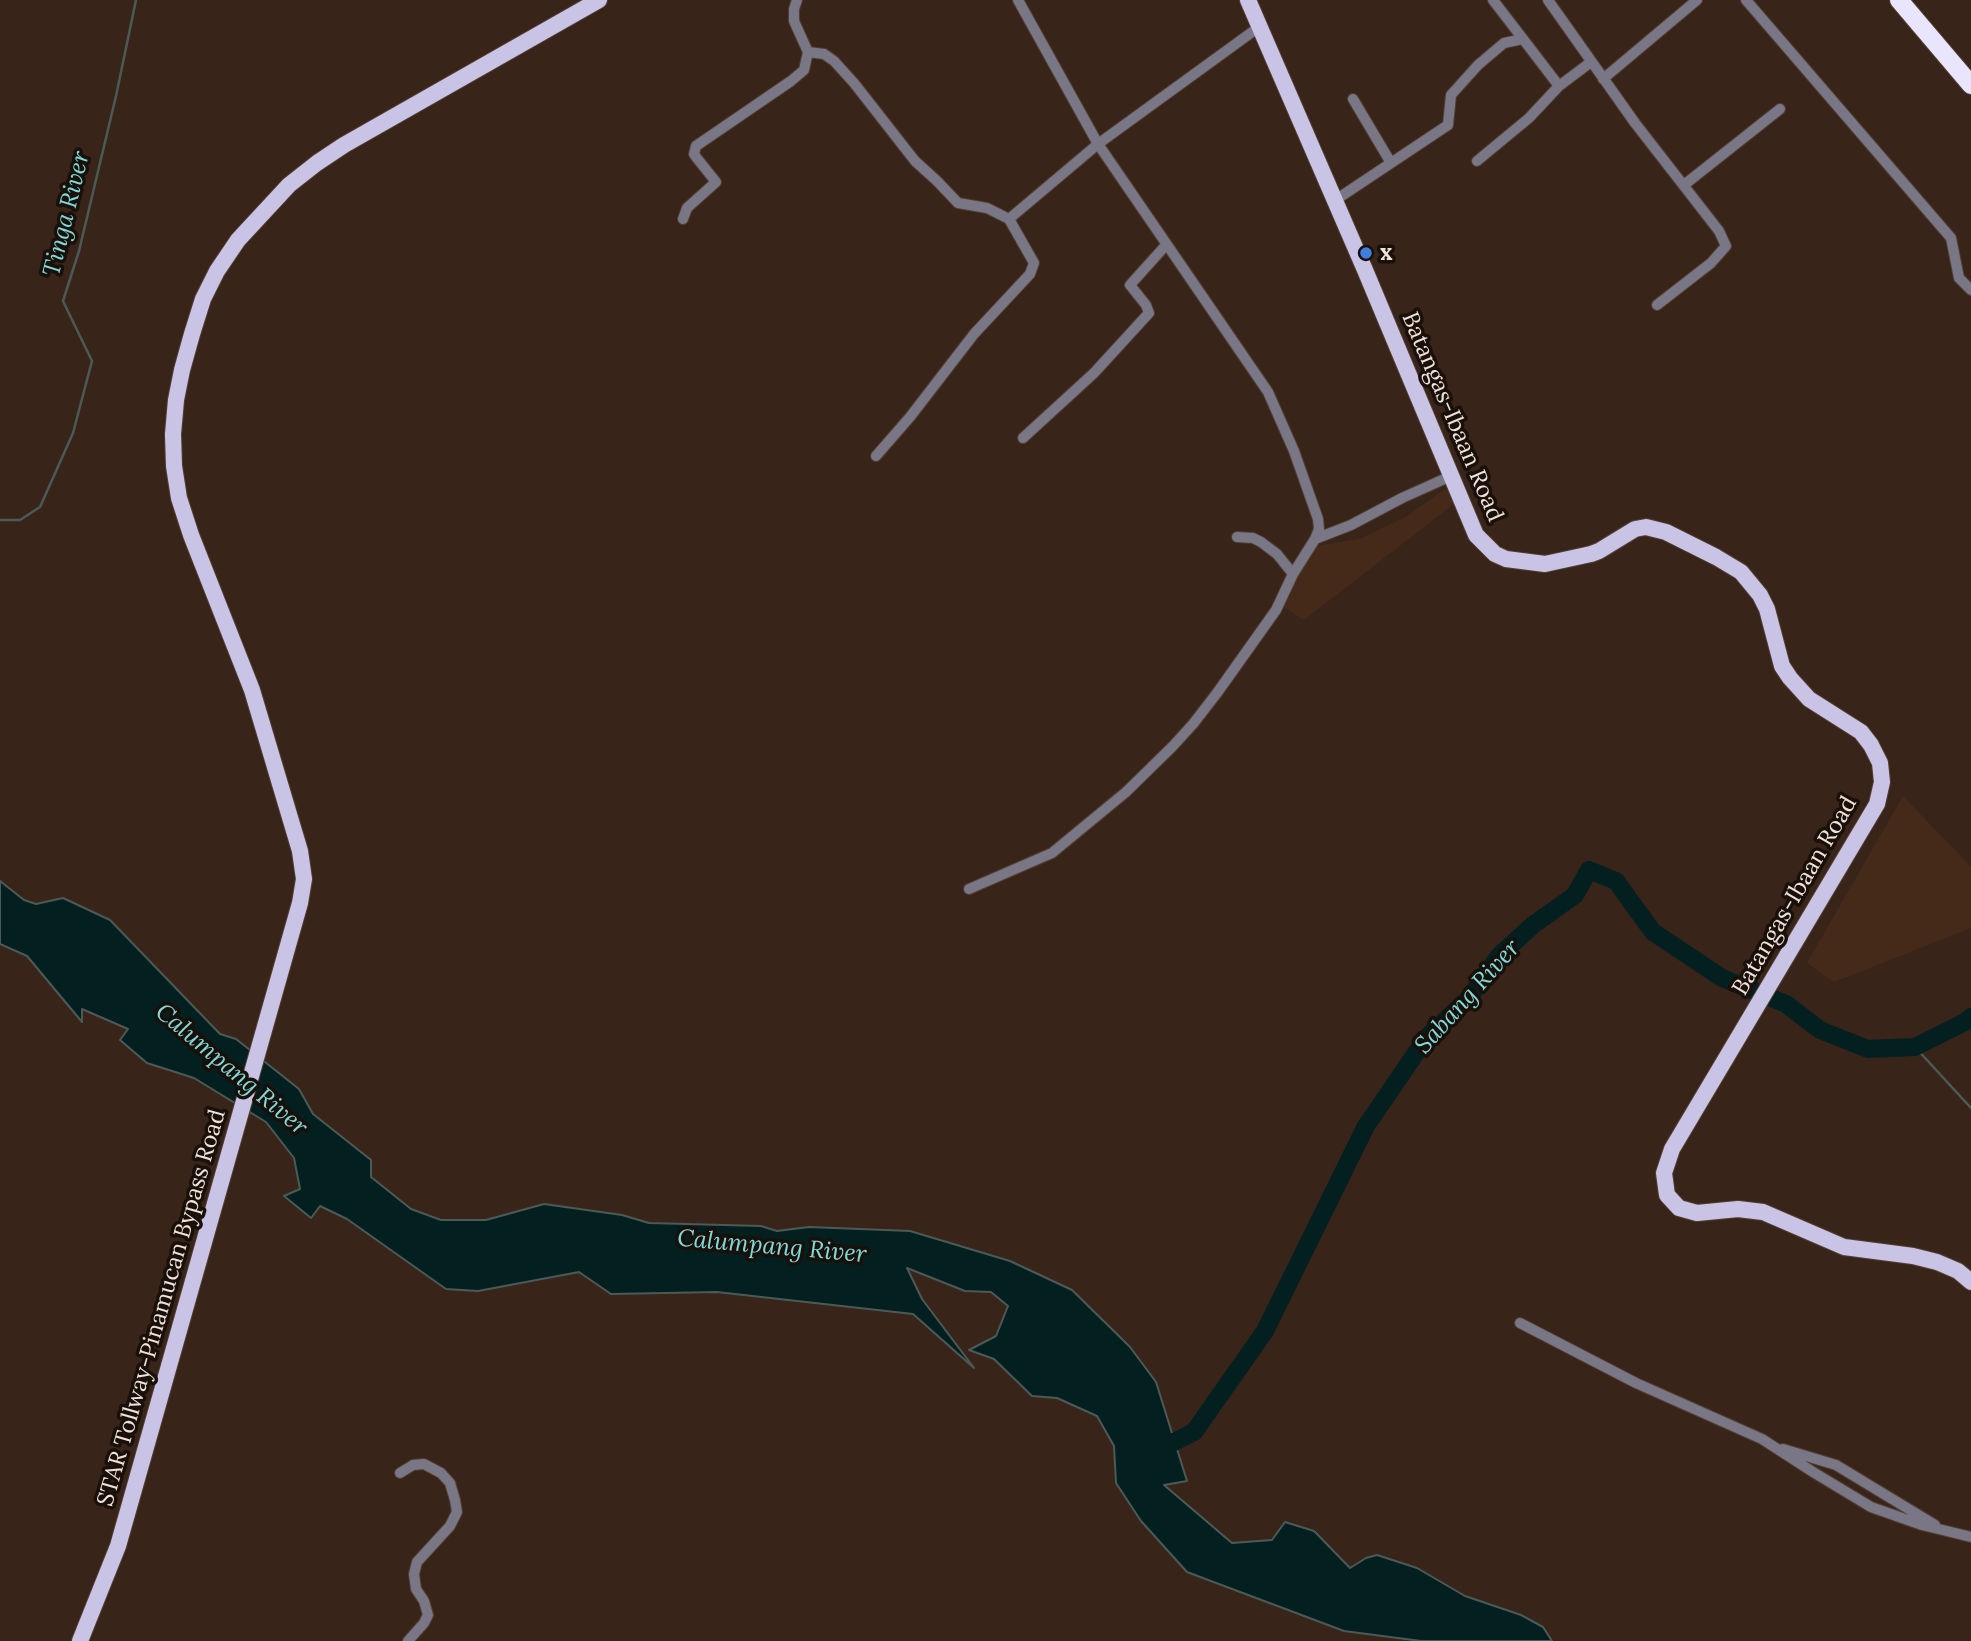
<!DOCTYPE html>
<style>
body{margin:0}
canvas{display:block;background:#382418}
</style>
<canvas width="1971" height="1641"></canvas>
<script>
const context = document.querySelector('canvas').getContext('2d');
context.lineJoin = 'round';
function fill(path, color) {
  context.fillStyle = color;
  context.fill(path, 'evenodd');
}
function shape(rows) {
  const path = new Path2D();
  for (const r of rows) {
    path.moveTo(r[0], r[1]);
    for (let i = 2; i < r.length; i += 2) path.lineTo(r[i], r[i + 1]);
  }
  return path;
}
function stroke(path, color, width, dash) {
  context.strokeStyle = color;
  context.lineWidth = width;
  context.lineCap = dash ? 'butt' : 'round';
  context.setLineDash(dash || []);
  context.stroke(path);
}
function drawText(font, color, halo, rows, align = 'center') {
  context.font = font + ' Lora,serif';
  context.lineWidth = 7;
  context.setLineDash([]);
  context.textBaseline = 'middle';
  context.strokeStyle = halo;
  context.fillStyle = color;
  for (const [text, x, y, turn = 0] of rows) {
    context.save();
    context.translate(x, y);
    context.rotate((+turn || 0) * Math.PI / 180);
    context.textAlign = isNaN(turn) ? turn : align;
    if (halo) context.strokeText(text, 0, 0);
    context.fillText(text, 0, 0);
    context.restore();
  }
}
fill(shape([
 [1446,488,1455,503,1304,620,1281,605,1315,546,1359,539,1406,517],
 [1903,796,1971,867,1971,928,1834,982,1807,963]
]), '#452a1a');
const water = shape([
 [0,881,24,900,36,904,63,898,110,920,220,1034,236,1039,299,1089,313,1114,371,1160,371,1177,411,1209,441,1220,486,1220,544,1204,622,1215,649,1223,761,1226,777,1231,809,1227,910,1231,1010,1261,1072,1290,1130,1347,1156,1382,1187,1481,1164,1485,1232,1543,1272,1540,1285,1522,1314,1531,1350,1568,1366,1558,1377,1555,1417,1568,1465,1596,1521,1615,1543,1627,1552,1641,1421,1641,1344,1631,1187,1572,1141,1521,1116,1483,1114,1446,1097,1416,1057,1398,1032,1396,994,1359,969,1350,996,1336,1008,1306,991,1292,965,1291,907,1268,922,1299,974,1368,913,1314,717,1292,611,1294,579,1272,478,1291,446,1289,347,1219,320,1206,311,1218,284,1196,300,1189,294,1158,266,1122,194,1078,147,1063,120,1040,128,1029,82,1009,82,1022,27,956,0,944,0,881]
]);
fill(water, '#041f1f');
stroke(water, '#4b5a57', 2);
stroke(shape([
 [0,520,20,520,40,507,73,433,92,361,63,301,79,251,116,96,136,0],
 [1915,1047,1971,1108]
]), '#4b5a57', 2.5);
stroke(shape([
 [1154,1452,1194,1432,1265,1331,1366,1126,1427,1037,1468,999,1499,956,1533,925,1575,895,1589,870,1616,881,1653,932,1722,978,1786,1004,1820,1030,1868,1049,1915,1047,1965,1022,1971,1017]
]), '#041f1f', 18);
const street = shape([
 [1018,0,1098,144,1268,392,1294,451,1318,519,1319,529,1315,539],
 [1548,0,1635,123,1719,231,1726,246,1711,263,1657,305],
 [1746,0,1951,238,1959,278,1971,290],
 [1523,39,1559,86,1591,62],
 [808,52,824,54,834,61,854,83,915,161,937,181,958,203,987,208,1009,219],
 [1603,79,1697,0],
 [1353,99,1391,163],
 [1477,161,1529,118,1559,86],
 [1684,185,1780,109],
 [1334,201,1448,125,1451,95,1478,65,1504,43,1523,39,1493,0],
 [683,219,687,208,716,182,696,157,694,154,696,146,791,81,804,70,808,52,794,21,794,9,797,0],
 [1023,438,1094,373,1149,313,1146,305,1130,285,1166,245],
 [876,456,910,417,974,334,1030,274,1034,263,1009,219,1098,144,1259,27],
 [1237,537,1253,538,1261,542,1277,554,1293,574],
 [969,889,1052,853,1126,792,1173,746,1193,724,1217,693,1276,610,1293,574,1315,539,1351,525,1402,498,1451,476],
 [1520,1323,1636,1383,1762,1439,1813,1472,1871,1507,1922,1525,1971,1537],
 [1783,1449,1836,1465,1935,1525],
 [400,1473,413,1465,424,1464,441,1473,450,1483,455,1500,457,1512,450,1526,417,1562,414,1574,416,1589,424,1601,428,1615,424,1623,408,1641]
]);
const primary = shape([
 [1248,0,1365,270,1476,535,1495,554,1506,559,1545,564,1591,554,1599,551,1635,529,1646,527,1666,532,1716,557,1741,572,1760,595,1767,609,1782,666,1790,678,1809,699,1861,732,1871,745,1880,763,1882,782,1877,804,1672,1149,1664,1173,1667,1195,1679,1208,1697,1213,1738,1209,1763,1212,1844,1247,1913,1256,1937,1262,1958,1271,1971,1282],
 [80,1641,118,1546,300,903,304,879,300,851,252,690,191,535,179,498,174,466,173,434,176,400,182,370,192,334,203,299,217,271,238,240,289,185,317,163,344,145,599,0]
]);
const highway = shape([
 [1899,0,1971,85]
]);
stroke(street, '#523f33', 12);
stroke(primary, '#523f33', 18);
stroke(highway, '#523f33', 20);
stroke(street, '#797686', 10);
stroke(primary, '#c9c4e5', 16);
stroke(highway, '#e8e5fd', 18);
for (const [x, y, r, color] of [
 [1366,253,7,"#3f7fe0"]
]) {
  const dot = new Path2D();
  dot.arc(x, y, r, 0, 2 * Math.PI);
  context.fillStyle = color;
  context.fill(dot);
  stroke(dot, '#19100a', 2.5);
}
drawText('bold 23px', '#f0e2da', '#19100a', [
 ["x",1380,253]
], 'left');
drawText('23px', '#f0e2da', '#19100a', [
 ["Batangas-Ibaan Road",1452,417,67],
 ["Batangas-Ibaan Road",1795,896,-60],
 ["STAR Tollway-Pinamucan Bypass Road",162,1308,-74]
]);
drawText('italic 24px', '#81d9da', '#19100a', [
 ["Tinga River",67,214,-76],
 ["Sabang River",1468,997,-48],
 ["Calumpang River",231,1070,40],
 ["Calumpang River",772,1247,5]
]);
</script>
